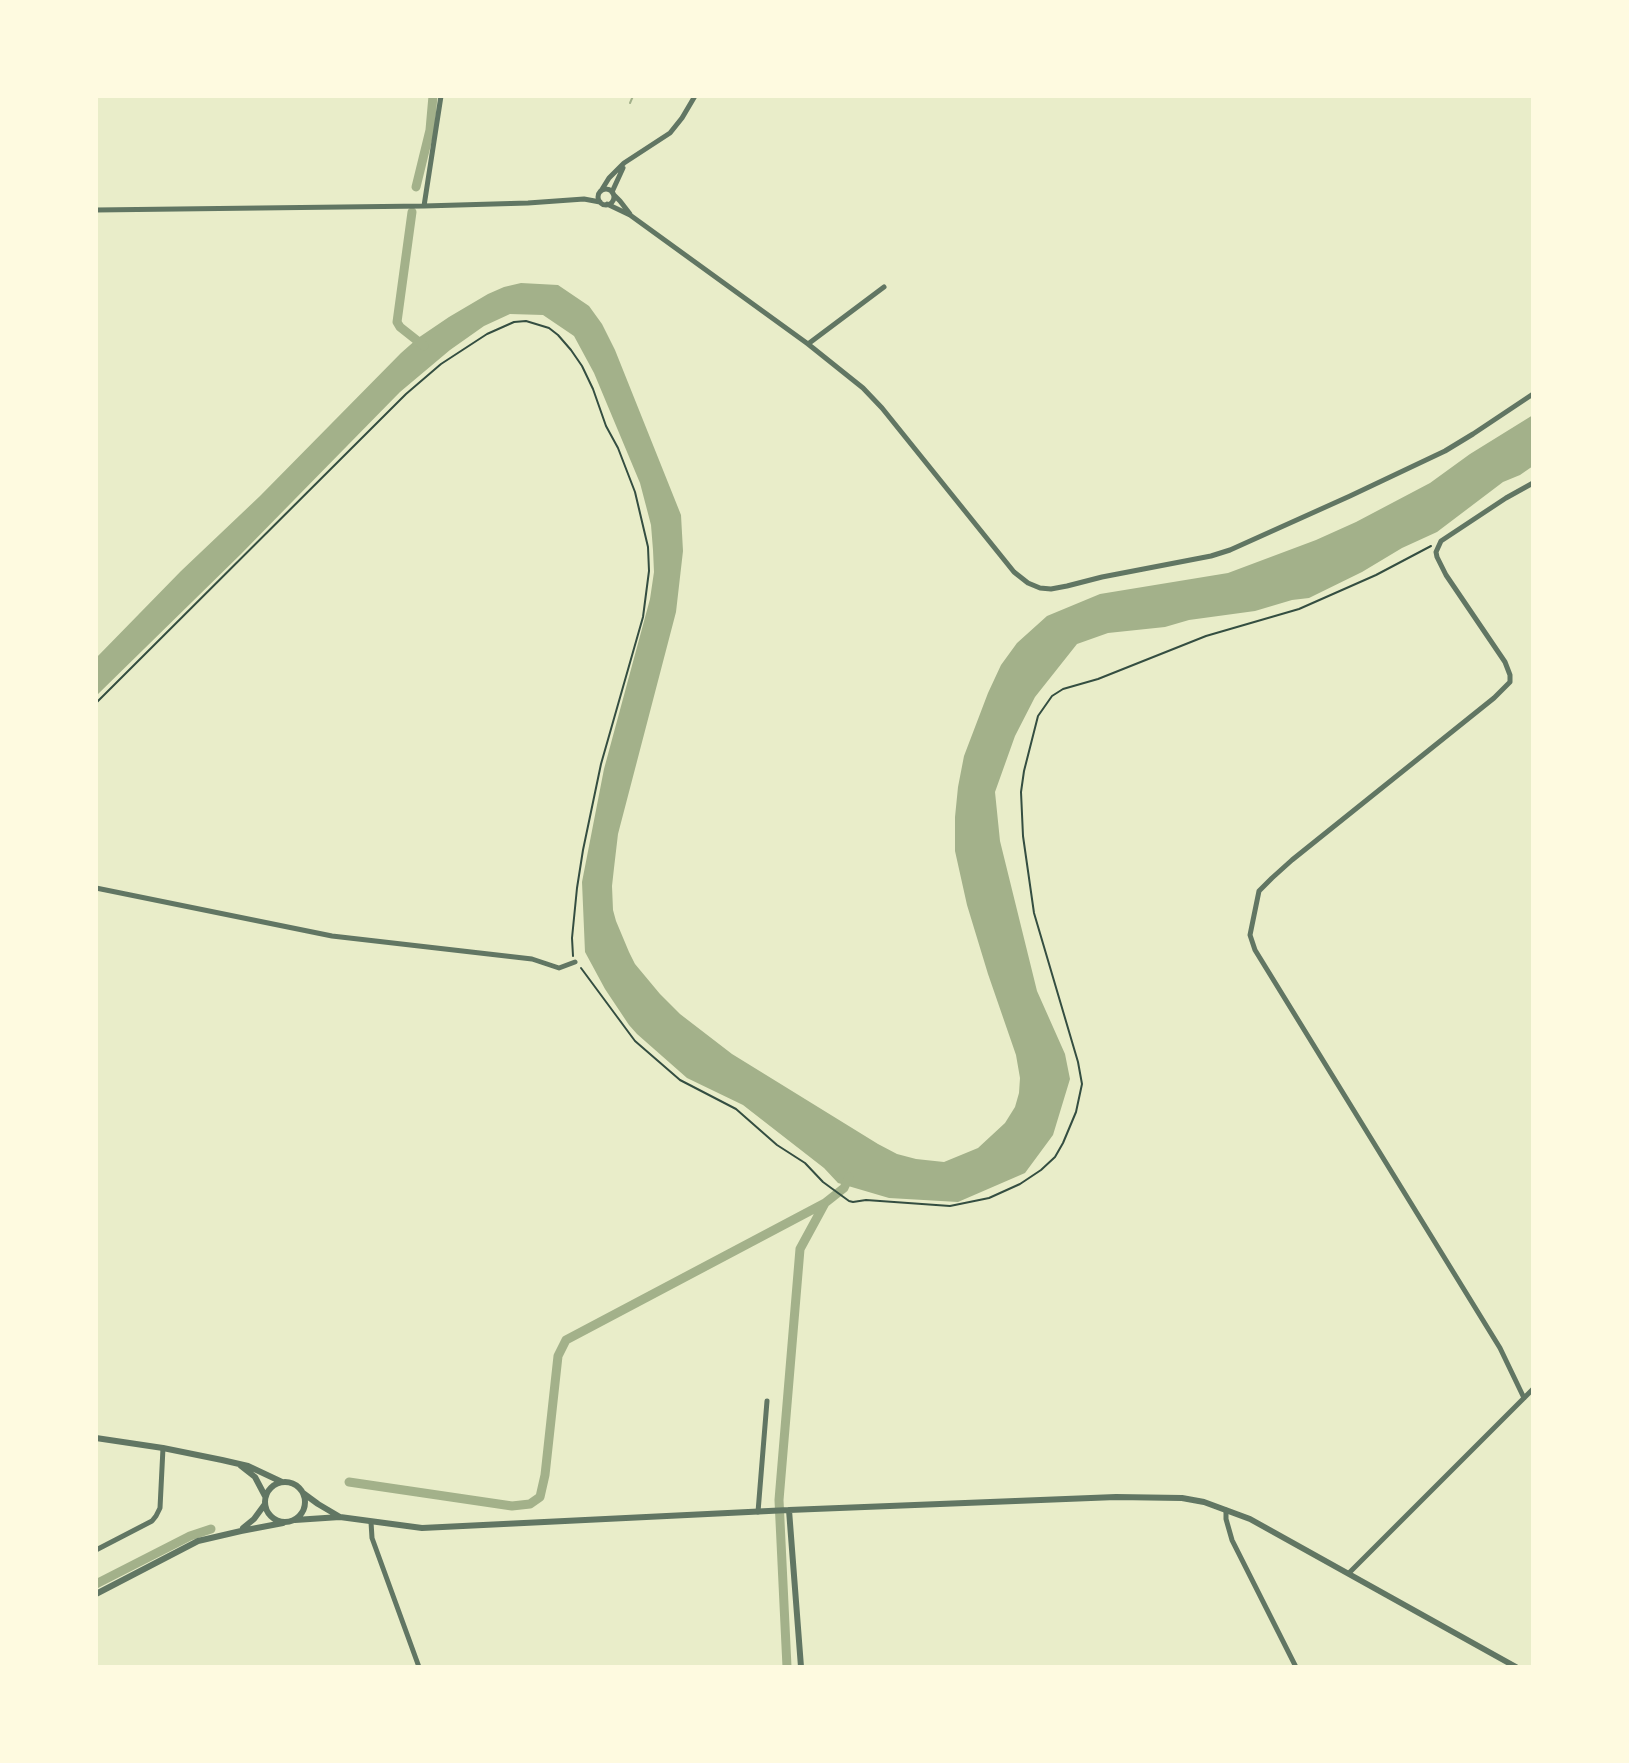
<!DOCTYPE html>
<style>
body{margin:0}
#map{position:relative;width:1629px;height:1763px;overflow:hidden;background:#e9edc9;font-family:Cabin,sans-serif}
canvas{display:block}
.frame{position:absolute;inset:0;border:98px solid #fefae0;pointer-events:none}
</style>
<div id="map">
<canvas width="1629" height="1763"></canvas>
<div class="frame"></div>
</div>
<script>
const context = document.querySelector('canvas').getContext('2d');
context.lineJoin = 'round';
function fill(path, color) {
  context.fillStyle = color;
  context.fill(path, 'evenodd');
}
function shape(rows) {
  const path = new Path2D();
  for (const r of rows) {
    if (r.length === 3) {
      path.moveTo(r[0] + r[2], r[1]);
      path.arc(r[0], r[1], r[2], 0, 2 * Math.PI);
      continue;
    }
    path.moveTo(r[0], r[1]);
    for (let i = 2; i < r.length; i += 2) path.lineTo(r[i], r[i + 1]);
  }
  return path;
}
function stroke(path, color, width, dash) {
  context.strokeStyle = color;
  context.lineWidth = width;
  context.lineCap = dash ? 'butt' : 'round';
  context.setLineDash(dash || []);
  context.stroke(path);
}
fill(shape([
 [521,283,558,285,589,306,602,324,615,350,681,515,683,551,676,612,618,834,614,868,612,886,613,910,616,921,629,952,635,964,660,994,680,1014,732,1054,878,1144,897,1154,916,1159,944,1162,978,1148,1005,1123,1015,1107,1019,1093,1020,1078,1016,1055,988,974,967,905,955,851,955,817,958,787,964,756,988,693,1001,665,1017,643,1047,616,1100,594,1228,573,1316,540,1356,522,1430,483,1470,454,1533,415,1533,466,1520,475,1503,482,1437,532,1402,548,1362,572,1309,598,1292,600,1255,611,1189,620,1165,627,1108,633,1077,644,1035,697,1015,736,995,792,1000,841,1037,991,1065,1054,1070,1079,1053,1135,1025,1173,958,1202,889,1198,838,1183,824,1168,743,1105,687,1078,637,1034,629,1025,605,989,585,952,582,882,604,769,650,599,654,572,653,550,651,525,640,483,594,373,574,336,543,315,510,314,484,326,450,350,400,392,241,554,96,696,96,658,181,571,260,496,401,353,418,338,449,317,488,294,504,287]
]), '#a3b18a');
stroke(shape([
 [630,103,633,96]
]), '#a3b18a', 2);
stroke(shape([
 [416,187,430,130,433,96],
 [412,212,397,322,400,327,424,346],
 [349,1482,512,1506,530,1504,540,1497,545,1475,558,1356,566,1340,825,1203],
 [96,1584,190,1536,211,1529],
 [787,1667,779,1500,800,1249,825,1203,844,1188,849,1177]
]), '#a3b18a', 9);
stroke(shape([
 [96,703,406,394,441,364,487,334,514,322,526,321,549,328,558,335,571,350,582,366,593,389,606,426,618,448,635,492,648,547,649,571,643,617,601,764,583,850,577,888,572,938,573,956],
 [581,968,635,1041,680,1080,736,1109,777,1145,805,1163,823,1182,849,1201,853,1202,866,1200,950,1206,989,1198,1020,1184,1041,1170,1055,1157,1063,1143,1076,1112,1082,1084,1078,1062,1034,913,1023,836,1021,792,1024,771,1038,716,1052,696,1063,689,1098,679,1206,636,1299,609,1376,575,1431,546]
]), '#344e41', 2);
stroke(shape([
 [606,197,8],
 [601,191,609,178,624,163,670,133,682,118,695,96],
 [612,192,623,168],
 [613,194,620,201,630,214],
 [607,204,630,215,808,344,863,388,882,408,1014,572,1028,583,1040,588,1051,589,1067,586,1102,577,1211,556,1230,550,1350,496,1445,451,1473,434,1533,394],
 [424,206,441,96],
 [96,210,424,206,528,203,584,199,600,202],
 [808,344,884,287],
 [96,888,332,936,532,959,559,968,575,962],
 [1524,1398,1500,1348,1255,950,1250,935,1259,891,1272,878,1292,860,1494,698,1510,682,1510,675,1505,662,1446,575,1437,557,1436,552,1441,541,1506,498,1533,483],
 [1226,1510,1226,1519,1232,1540,1296,1667],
 [758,1512,767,1401],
 [371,1522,372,1538,419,1667],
 [96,1550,152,1521,156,1516,160,1508,163,1448],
 [1349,1573,1533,1389]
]), '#617663', 5);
stroke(shape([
 [96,1438,163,1448,222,1460,248,1466,282,1482],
 [241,1466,255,1477,265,1496],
 [285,1502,20],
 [303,1493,318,1504,340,1517],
 [789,1510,801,1667],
 [295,1520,340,1517,422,1528,789,1510,1116,1497,1182,1498,1204,1502,1250,1519,1516,1667],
 [243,1528,254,1519,265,1504],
 [96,1594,198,1541,241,1531,283,1523]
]), '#617663', 6);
</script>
